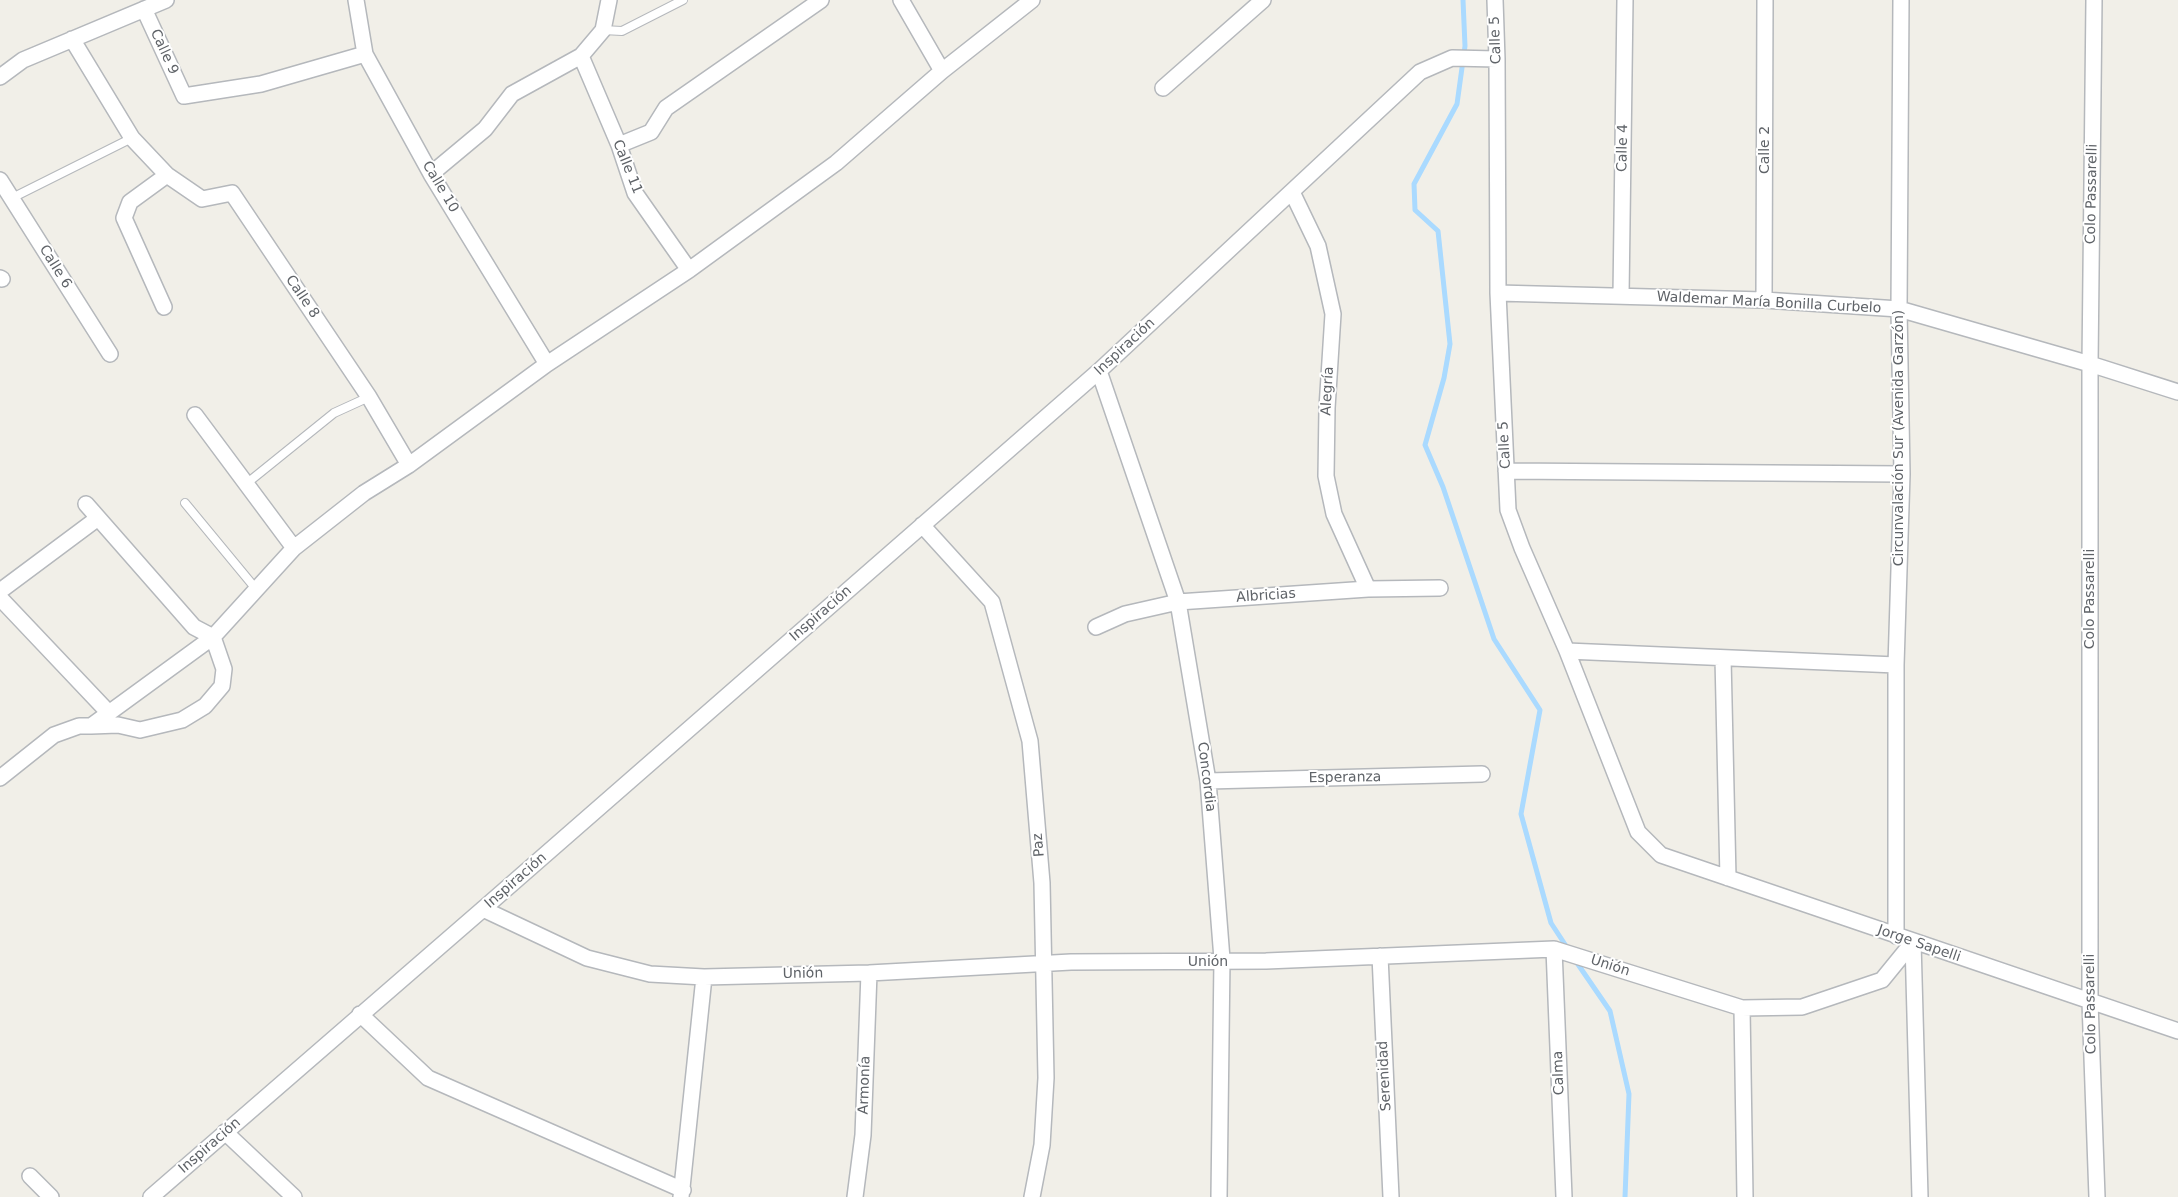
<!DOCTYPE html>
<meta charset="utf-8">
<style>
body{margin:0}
canvas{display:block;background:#f1efe8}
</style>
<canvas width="2178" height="1197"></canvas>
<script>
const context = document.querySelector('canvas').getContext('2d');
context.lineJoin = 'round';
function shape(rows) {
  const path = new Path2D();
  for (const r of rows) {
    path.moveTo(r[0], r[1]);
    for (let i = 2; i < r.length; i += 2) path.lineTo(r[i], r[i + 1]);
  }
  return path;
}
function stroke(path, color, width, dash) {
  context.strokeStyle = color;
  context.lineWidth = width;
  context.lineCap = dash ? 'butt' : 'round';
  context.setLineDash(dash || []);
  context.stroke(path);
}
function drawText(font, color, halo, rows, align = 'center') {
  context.font = font + ' "DejaVu Sans",sans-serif';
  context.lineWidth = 4;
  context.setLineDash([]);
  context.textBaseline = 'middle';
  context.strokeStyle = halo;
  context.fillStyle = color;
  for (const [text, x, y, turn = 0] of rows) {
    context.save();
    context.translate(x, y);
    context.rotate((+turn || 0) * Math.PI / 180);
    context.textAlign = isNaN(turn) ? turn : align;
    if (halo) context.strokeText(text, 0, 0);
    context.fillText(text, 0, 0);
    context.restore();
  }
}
stroke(shape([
 [1463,0,1465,46,1457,104,1414,184,1415,210,1438,231,1450,344,1444,378,1425,445,1443,487,1494,639,1540,710,1521,814,1551,923,1568,949],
 [1575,960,1610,1011,1629,1094,1625,1197]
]), '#aadaff', 5);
const lane = shape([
 [603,30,622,31,683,0],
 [12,198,132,138],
 [246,484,334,413,369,397],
 [185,503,256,589]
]);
const street = shape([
 [356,0,365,54,431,174,547,364],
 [901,0,942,71],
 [1495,0,1497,59,1498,293,1508,510,1522,548,1567,651,1638,832,1661,855,2178,1031],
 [2094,0,2090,364,2090,1002,2097,1197],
 [144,9,184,96,261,84,365,54],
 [72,39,132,138,167,175,130,202,124,218,164,307],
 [581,56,619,145,635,193,689,270],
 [0,77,23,60,166,0],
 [1163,88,1263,0],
 [619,145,651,132,666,108,821,0],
 [431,174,485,129,512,94,581,56,603,30,609,0],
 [167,175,202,199,232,193,369,397,409,465],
 [0,180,110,354],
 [1292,192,1318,246,1333,314,1327,408,1326,476,1334,514,1368,589],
 [0,278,2,279],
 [1498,293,1764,300,1899,309,2090,364,2178,392],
 [1621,296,1625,0],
 [1764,300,1765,0],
 [1099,371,1178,602,1208,781,1222,959,1219,1197],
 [195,415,294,548],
 [1506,471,1902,474],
 [86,504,194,627,213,637,294,548,364,493,409,465,547,364,689,270,836,163,942,71,1032,0],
 [922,525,992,602,1030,741,1042,883,1046,1078,1042,1145,1032,1197],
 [0,591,98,518],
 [0,598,109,713],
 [1096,627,1125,614,1178,602,1368,589,1440,588],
 [1567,651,1896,665],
 [1723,658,1728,878],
 [0,778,54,735,79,726,91,726,118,725,140,730,182,720,205,706,222,686,224,669,213,637,91,726],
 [1208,781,1482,774],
 [483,909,587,958,650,974,704,977,869,973,1071,962,1266,961,1554,949,1742,1008,1802,1007,1882,980,1913,942],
 [1896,936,1896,665,1902,474,1899,309,1901,0],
 [1913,942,1920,1197],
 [1554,949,1564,1197],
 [1380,956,1391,1197],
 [1742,1008,1745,1197],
 [360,1014,428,1078,683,1190],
 [225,1132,294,1197],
 [30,1176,51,1197],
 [151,1197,483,909,1099,371,1420,72,1452,58,1497,59],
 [681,1197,704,977],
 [855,1197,863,1135,869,973]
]);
stroke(lane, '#b5b8bc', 10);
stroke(street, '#b5b8bc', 18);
stroke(lane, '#fff', 8);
stroke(street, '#fff', 15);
drawText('14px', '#5f6368', '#fff', [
 ["Calle 5",1496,40,-92],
 ["Calle 9",164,52,65],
 ["Calle 4",1623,148,-89],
 ["Calle 2",1765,150,-90],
 ["Calle 11",627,167,68],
 ["Calle 10",440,187,59],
 ["Colo Passarelli",2092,194,-89],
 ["Calle 6",55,267,58],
 ["Calle 8",302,297,56],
 ["Waldemar María Bonilla Curbelo",1769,303,3],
 ["Inspiración",1125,347,-43],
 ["Alegría",1328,391,-87],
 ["Circunvalación Sur (Avenida Garzón)",1899,438,-90],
 ["Calle 5",1505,445,-93],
 ["Albricias",1266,596,-4],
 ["Colo Passarelli",2090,599,-90],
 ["Inspiración",821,614,-41],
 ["Concordia",1206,777,83],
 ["Esperanza",1345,778,-1],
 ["Paz",1039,845,-95],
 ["Inspiración",516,881,-41],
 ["Jorge Sapelli",1919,944,19],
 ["Unión",1208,962],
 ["Unión",1610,966,18],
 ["Unión",803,974,-1],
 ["Colo Passarelli",2091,1004,-91],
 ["Calma",1559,1073,-92],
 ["Serenidad",1385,1076,-93],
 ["Armonía",865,1085,-88],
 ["Inspiración",210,1146,-41]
]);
</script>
